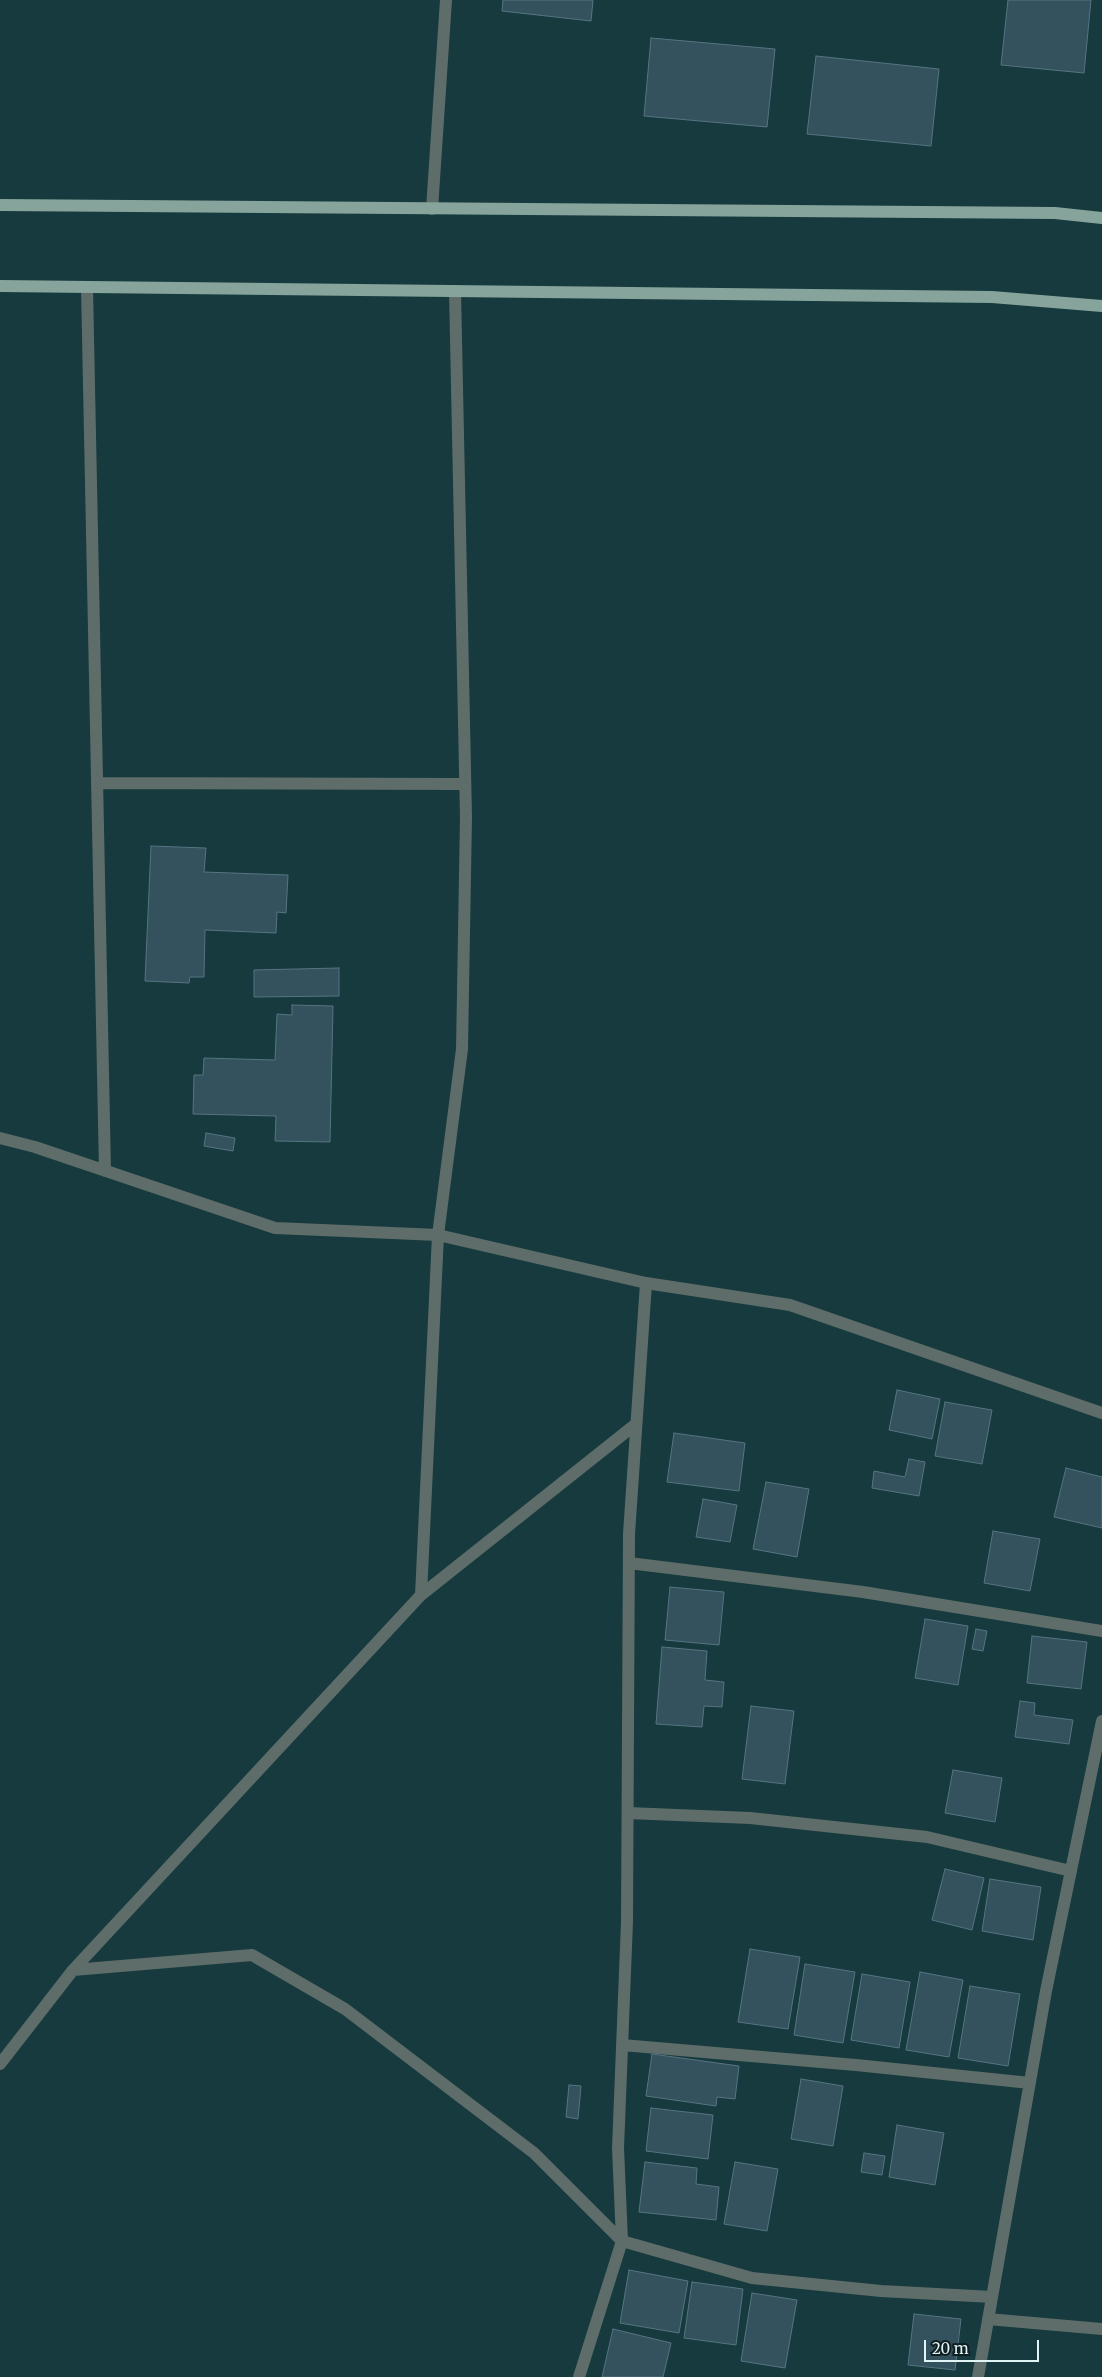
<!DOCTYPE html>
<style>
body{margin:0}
#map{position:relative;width:1102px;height:2377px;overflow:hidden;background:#163a3d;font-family:Merriweather,serif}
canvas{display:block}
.scale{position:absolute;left:924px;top:2340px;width:115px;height:22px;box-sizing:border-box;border:2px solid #e0f3f5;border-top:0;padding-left:6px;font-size:15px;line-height:18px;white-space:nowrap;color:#e0f3f5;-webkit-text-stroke:4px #0f1e20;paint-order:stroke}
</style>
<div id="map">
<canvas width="1102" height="2377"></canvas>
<div class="scale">20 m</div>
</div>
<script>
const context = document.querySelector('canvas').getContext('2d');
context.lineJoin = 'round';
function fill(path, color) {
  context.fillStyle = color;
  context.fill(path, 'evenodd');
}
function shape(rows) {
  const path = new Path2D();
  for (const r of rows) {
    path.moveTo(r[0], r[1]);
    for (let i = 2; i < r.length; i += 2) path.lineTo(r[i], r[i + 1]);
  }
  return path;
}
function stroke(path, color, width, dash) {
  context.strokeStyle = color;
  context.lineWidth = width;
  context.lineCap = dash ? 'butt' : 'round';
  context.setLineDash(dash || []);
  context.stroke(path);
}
const building = shape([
 [503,0,593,0,591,21,502,11,503,0],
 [1008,0,1091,0,1084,73,1001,65,1008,0],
 [651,38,775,49,767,127,644,116,651,38],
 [816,56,939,69,931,146,807,134,816,56],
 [151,846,206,848,204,872,288,875,286,913,277,912,276,933,205,930,204,977,190,977,189,983,145,981,151,846],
 [339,968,339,996,254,997,254,970,339,968],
 [292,1005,333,1006,330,1142,275,1141,276,1116,193,1114,194,1075,203,1075,204,1058,275,1060,277,1014,292,1015,292,1005],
 [206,1133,235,1138,233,1151,204,1146,206,1133],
 [897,1390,940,1399,932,1439,889,1430,897,1390],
 [945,1402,992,1410,982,1464,935,1456,945,1402],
 [674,1433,745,1443,739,1491,667,1482,674,1433],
 [909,1459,925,1462,919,1496,872,1488,874,1471,905,1477,909,1459],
 [1066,1468,1102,1477,1102,1528,1054,1517,1066,1468],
 [766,1482,809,1489,797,1557,753,1549,766,1482],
 [703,1499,737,1505,730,1542,696,1537,703,1499],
 [993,1531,1040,1539,1030,1591,984,1583,993,1531],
 [670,1587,724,1592,719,1645,665,1640,670,1587],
 [925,1619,968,1626,958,1685,915,1678,925,1619],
 [976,1629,987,1631,983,1651,972,1649,976,1629],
 [1032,1636,1087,1642,1081,1689,1027,1683,1032,1636],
 [662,1647,707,1651,705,1680,724,1682,722,1707,704,1706,702,1727,656,1724,662,1647],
 [1020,1701,1035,1703,1034,1715,1073,1720,1069,1744,1015,1737,1020,1701],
 [751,1706,794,1711,785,1784,742,1779,751,1706],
 [953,1770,1002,1778,995,1822,945,1813,953,1770],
 [945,1869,984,1878,972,1930,932,1920,945,1869],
 [990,1879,1041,1887,1033,1940,982,1931,990,1879],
 [750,1949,800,1957,788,2029,738,2022,750,1949],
 [805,1964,855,1972,843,2043,794,2035,805,1964],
 [920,1972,963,1980,949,2057,906,2050,920,1972],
 [862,1974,910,1982,899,2048,851,2040,862,1974],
 [970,1986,1020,1994,1008,2066,958,2058,970,1986],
 [652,2054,739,2066,735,2099,717,2097,716,2106,646,2096,652,2054],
 [801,2079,843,2086,833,2146,791,2139,801,2079],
 [569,2085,581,2086,578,2119,566,2117,569,2085],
 [651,2108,713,2115,708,2159,646,2151,651,2108],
 [897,2125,944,2133,935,2185,889,2177,897,2125],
 [864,2153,885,2156,882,2175,861,2172,864,2153],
 [645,2162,697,2168,696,2184,719,2187,716,2220,639,2212,645,2162],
 [735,2162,778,2169,767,2231,724,2224,735,2162],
 [629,2270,688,2281,679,2333,620,2323,629,2270],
 [692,2282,743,2289,736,2345,684,2338,692,2282],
 [752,2293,797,2300,785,2368,741,2361,752,2293],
 [914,2314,961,2319,955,2370,908,2365,914,2314],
 [613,2329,671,2343,663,2377,602,2377,613,2329]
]);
fill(building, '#34515e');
stroke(building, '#567482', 1);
stroke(shape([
 [432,209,446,0],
 [87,287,105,1171],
 [97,783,465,784],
 [0,1138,35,1147,275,1228,438,1235,646,1283],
 [629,1563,863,1592,1102,1631],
 [421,1595,438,1235,462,1049,466,817,455,291],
 [628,1813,750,1818,927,1837,1071,1871],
 [73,1970,421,1595,636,1424],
 [622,2045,856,2065,1030,2083],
 [0,2064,73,1970,252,1955,345,2009,534,2153,622,2241,752,2278,881,2291,992,2297],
 [988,2319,1102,2329],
 [579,2377,622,2241,618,2148,627,1922,629,1534,646,1283,790,1305,1102,1413],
 [978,2377,1046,1991,1102,1721]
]), '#5e6d69', 12);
stroke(shape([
 [0,205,1055,213,1102,218],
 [0,286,992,297,1102,306]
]), '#86a49c', 12);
</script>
